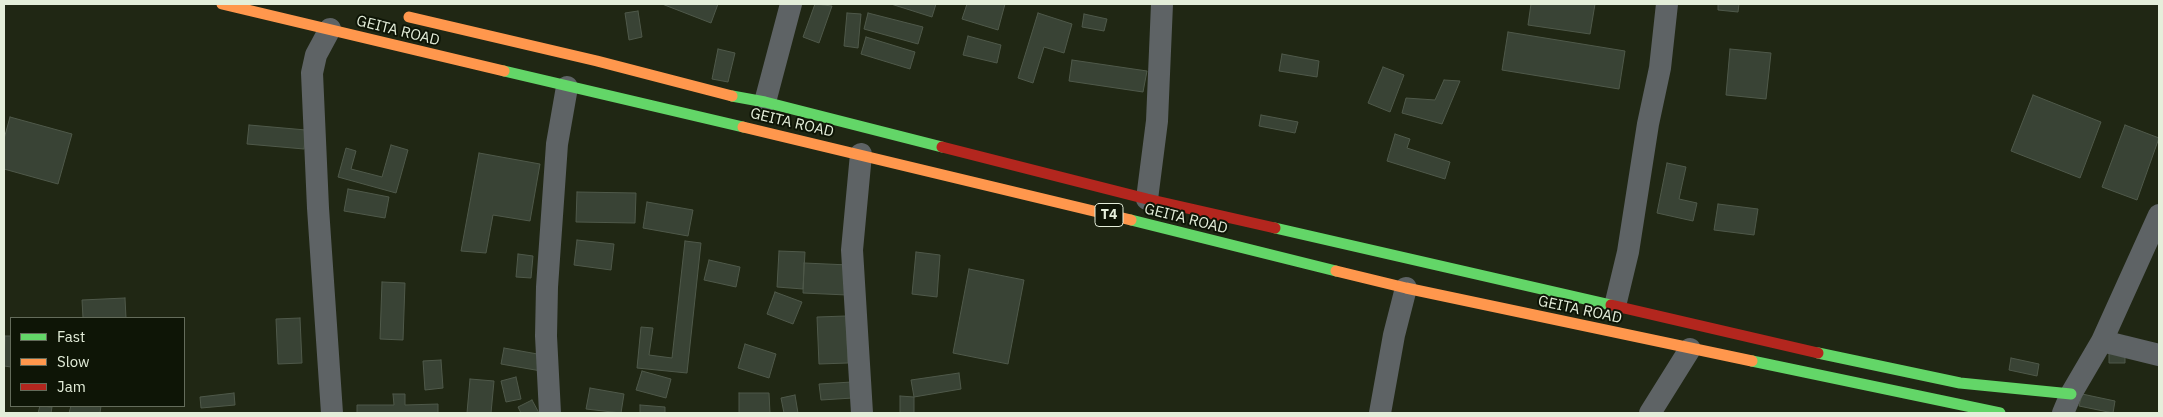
<!DOCTYPE html>
<style>
body{margin:0}
#map{position:relative;width:2163px;height:417px;overflow:hidden;background:#202714;font-family:"IBM Plex Sans",sans-serif}
canvas{display:block}
.frame{position:absolute;inset:0;border:5px solid #e4eeda;pointer-events:none}
.legend{position:absolute;left:10px;top:317px;width:175px;height:90px;box-sizing:border-box;background:#0e1506;border:1px solid #646c5b;margin:0;padding:6px 9px;list-style:none;font-size:15px;color:#e4eeda}
.legend li{display:flex;align-items:center;gap:10px;height:25px}
.legend b{width:25px;border:1px solid #646c5b}
</style>
<div id="map">
<canvas width="2163" height="417"></canvas>
<div class="frame"></div>
<ul class="legend">
<li><b style="height:6px;background:#63d668"></b>Fast</li>
<li><b style="height:6px;background:#ff974d"></b>Slow</li>
<li><b style="height:6px;background:#b3261e"></b>Jam</li>
</ul>
</div>
<script>
const context = document.querySelector('canvas').getContext('2d');
context.lineJoin = 'round';
function fill(path, color) {
  context.fillStyle = color;
  context.fill(path, 'evenodd');
}
function shape(rows) {
  const path = new Path2D();
  for (const r of rows) {
    path.moveTo(r[0], r[1]);
    for (let i = 2; i < r.length; i += 2) path.lineTo(r[i], r[i + 1]);
  }
  return path;
}
function stroke(path, color, width, dash) {
  context.strokeStyle = color;
  context.lineWidth = width;
  context.lineCap = dash ? 'butt' : 'round';
  context.setLineDash(dash || []);
  context.stroke(path);
}
function drawText(font, color, halo, rows, align = 'center') {
  context.font = font + ' "IBM Plex Sans",sans-serif';
  context.lineWidth = 4;
  context.setLineDash([]);
  context.textBaseline = 'middle';
  context.strokeStyle = halo;
  context.fillStyle = color;
  for (const [text, x, y, turn = 0] of rows) {
    context.save();
    context.translate(x, y);
    context.rotate((+turn || 0) * Math.PI / 180);
    context.textAlign = isNaN(turn) ? turn : align;
    if (halo) context.strokeText(text, 0, 0);
    context.fillText(text, 0, 0);
    context.restore();
  }
}
const building = shape([
 [662,4,718,4,711,23,662,4],
 [815,4,832,6,819,43,803,37,815,4],
 [891,4,936,4,932,17,891,4],
 [967,4,1005,4,998,30,962,19,967,4],
 [1531,4,1595,4,1590,34,1528,25,1531,4],
 [1718,4,1739,4,1738,12,1718,10,1718,4],
 [638,11,642,37,629,40,625,13,638,11],
 [847,13,861,14,858,48,844,46,847,13],
 [868,13,923,27,918,44,864,29,868,13],
 [1038,13,1072,24,1064,53,1044,47,1033,83,1018,78,1038,13],
 [1084,14,1107,19,1104,31,1082,27,1084,14],
 [1508,32,1625,51,1619,89,1502,70,1508,32],
 [968,36,1001,45,997,63,963,55,968,36],
 [866,37,915,52,910,69,861,54,866,37],
 [718,49,735,53,728,82,712,79,718,49],
 [1730,49,1771,53,1766,99,1726,95,1730,49],
 [1282,54,1319,61,1317,77,1279,71,1282,54],
 [1072,60,1147,71,1143,92,1069,81,1072,60],
 [1383,67,1404,75,1390,112,1368,103,1383,67],
 [1444,80,1460,81,1442,124,1402,113,1406,98,1435,100,1444,80],
 [2033,95,2101,122,2080,178,2011,151,2033,95],
 [1261,115,1298,122,1295,133,1259,126,1261,115],
 [10,117,72,134,58,184,4,169,4,139,10,117],
 [249,125,306,130,304,149,247,144,249,125],
 [2125,125,2159,138,2137,200,2102,187,2125,125],
 [1395,134,1410,139,1407,148,1450,162,1445,179,1387,161,1395,134],
 [391,145,408,150,396,193,338,177,346,148,356,151,351,169,382,177,391,145],
 [479,153,540,164,530,221,493,215,486,253,461,251,479,153],
 [1667,163,1686,167,1679,199,1697,203,1693,221,1657,213,1667,163],
 [348,189,389,197,385,218,344,211,348,189],
 [577,192,636,193,635,223,576,222,577,192],
 [647,202,693,210,688,236,643,228,647,202],
 [1718,204,1758,209,1754,235,1714,230,1718,204],
 [577,240,614,244,611,270,574,265,577,240],
 [685,241,701,243,687,373,637,368,641,327,653,328,649,355,672,358,685,241],
 [779,251,805,252,803,289,777,287,779,251],
 [916,252,940,255,937,297,912,294,916,252],
 [518,254,533,256,531,278,516,277,518,254],
 [709,260,740,267,736,287,704,280,709,260],
 [804,263,849,265,847,295,803,293,804,263],
 [969,269,1024,280,1008,364,953,353,969,269],
 [382,282,405,283,403,340,380,339,382,282],
 [775,292,802,302,793,324,767,314,775,292],
 [125,298,126,318,83,318,82,300,125,298],
 [846,316,848,363,819,364,817,317,846,316],
 [300,318,302,363,278,364,276,319,300,318],
 [5,336,11,336,11,367,4,366,5,336],
 [745,344,776,354,769,378,738,368,745,344],
 [504,348,543,355,541,371,501,364,504,348],
 [2109,351,2125,351,2125,363,2109,363,2109,351],
 [2011,358,2039,364,2037,376,2009,370,2011,358],
 [441,360,443,388,425,390,423,361,441,360],
 [642,371,671,379,666,398,636,390,642,371],
 [959,373,961,389,914,397,911,380,959,373],
 [516,377,521,399,506,402,501,381,516,377],
 [470,379,494,381,491,413,467,413,470,379],
 [852,382,853,398,821,400,819,384,852,382],
 [590,388,624,394,621,413,586,409,590,388],
 [234,393,235,405,201,408,200,397,234,393],
 [739,393,769,393,770,413,739,413,739,393],
 [393,394,405,394,405,405,438,404,438,413,357,413,357,405,394,405,393,394],
 [2082,394,2115,401,2113,413,2079,406,2082,394],
 [795,395,798,413,784,413,781,398,795,395],
 [900,396,914,397,914,413,900,413,900,396],
 [532,400,539,413,521,413,518,407,532,400],
 [640,405,665,407,665,413,640,413,640,405],
 [40,406,52,407,51,413,38,413,40,406],
 [71,406,101,406,100,413,69,413,71,406]
]);
fill(building, '#394335');
stroke(building, '#4f594a', 1);
stroke(shape([
 [330,29,316,55,312,73,318,208,332,413],
 [765,102,791,4],
 [861,154,852,250,862,413],
 [1147,199,1157,121,1162,4],
 [1615,306,1628,252,1648,124,1660,68,1667,4],
 [2102,341,2159,355],
 [550,413,546,336,547,287,557,144,567,87],
 [1380,413,1394,335,1406,288],
 [1650,413,1690,349],
 [2063,413,2071,394,2102,341,2159,215]
]), '#5e6365', 22);
stroke(shape([
 [504,71,743,127],
 [732,96,765,102,942,147],
 [1131,220,1336,271],
 [1275,228,1611,305],
 [1818,353,1960,383,2071,394],
 [1752,361,2000,413]
]), '#63d668', 11);
stroke(shape([
 [222,4,504,71],
 [409,17,597,61,732,96],
 [743,127,1131,220],
 [1336,271,1406,288,1752,361]
]), '#ff974d', 11);
stroke(shape([
 [942,147,1147,199,1275,228],
 [1611,305,1818,353]
]), '#b3261e', 11);
for (const [x, y, w] of [
 [1109,215,28]
]) {
  const box = new Path2D();
  box.roundRect(x - w / 2, y - 11.5, w, 23, 4);
  context.fillStyle = '#0e1506';
  context.fill(box);
  stroke(box, '#e4eeda', 1);
}
drawText('bold 14px', '#e4eeda', null, [
 ["T4",1109,215]
]);
drawText('15px', '#e4eeda', '#0e1506', [
 ["GEITA ROAD",398,31,14],
 ["GEITA ROAD",792,123,13],
 ["GEITA ROAD",1186,219,14],
 ["GEITA ROAD",1580,310,12]
]);
</script>
